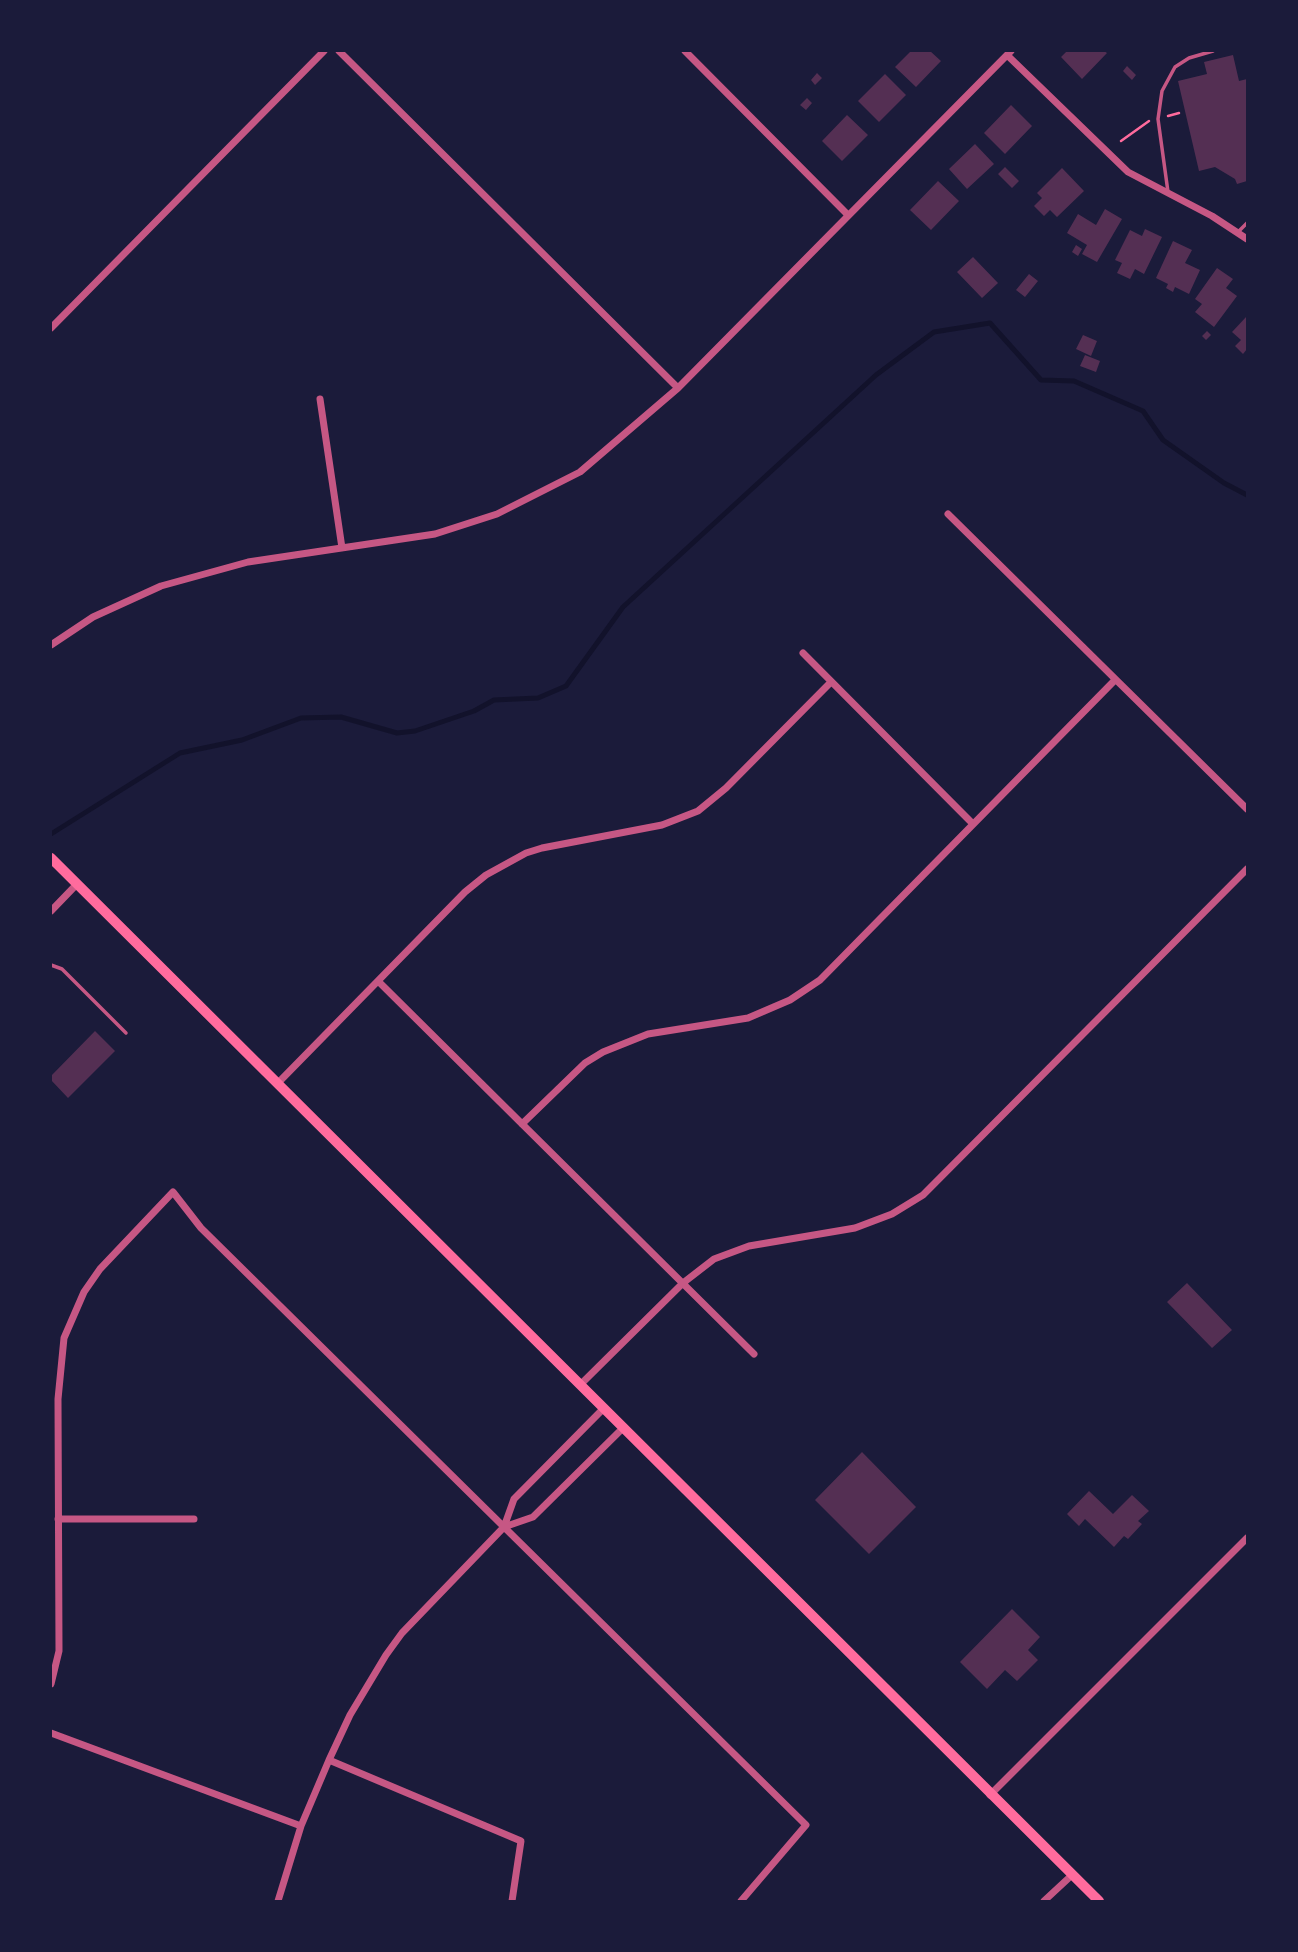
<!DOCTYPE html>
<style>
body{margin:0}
#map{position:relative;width:1298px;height:1952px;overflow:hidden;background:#1b1b3a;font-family:"Roboto Condensed",sans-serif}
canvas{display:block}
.frame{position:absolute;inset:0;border:52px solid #1b1b3a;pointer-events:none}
</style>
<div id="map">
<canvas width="1298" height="1952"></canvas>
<div class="frame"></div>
</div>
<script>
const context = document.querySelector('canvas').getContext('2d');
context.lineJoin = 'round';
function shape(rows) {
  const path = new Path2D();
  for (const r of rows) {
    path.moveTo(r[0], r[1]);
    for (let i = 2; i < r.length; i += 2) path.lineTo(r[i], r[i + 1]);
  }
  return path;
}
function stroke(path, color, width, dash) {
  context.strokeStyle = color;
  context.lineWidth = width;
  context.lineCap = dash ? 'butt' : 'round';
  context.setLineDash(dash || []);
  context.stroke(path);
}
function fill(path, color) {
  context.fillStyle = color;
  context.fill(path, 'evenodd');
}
stroke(shape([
 [51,834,180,753,242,740,301,718,341,717,397,733,415,731,474,711,494,700,538,698,566,686,623,607,876,375,934,332,990,323,1041,380,1074,381,1143,411,1163,440,1224,483,1247,495]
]), '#12122b', 5);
fill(shape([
 [911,51,930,51,941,61,916,87,895,67],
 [1067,51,1104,51,1107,53,1082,79,1061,57],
 [1233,55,1239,81,1247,79,1247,181,1237,184,1235,179,1215,167,1199,171,1178,81,1207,74,1204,62],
 [1127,66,1136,75,1132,80,1123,71],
 [817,73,822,78,815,85,811,80],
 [885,74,906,95,879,122,858,101],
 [807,98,812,103,806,110,800,105],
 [1011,105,1032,126,1005,154,984,133],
 [847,115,868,135,842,161,822,141],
 [975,144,994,164,967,189,949,169],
 [1005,167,1019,181,1012,188,998,174],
 [1062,168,1084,191,1057,217,1050,210,1044,216,1034,206,1042,198,1037,193],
 [938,181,959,201,931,230,910,210],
 [1105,209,1122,219,1097,262,1082,254,1087,245,1067,233,1078,214,1096,225],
 [1145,229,1162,237,1144,274,1135,269,1130,279,1117,273,1122,263,1115,260,1130,230,1142,236],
 [1173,241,1192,250,1185,263,1200,270,1189,294,1175,287,1173,292,1166,288,1168,284,1156,278],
 [1076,245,1082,249,1078,256,1072,252],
 [973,257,998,283,982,298,957,272],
 [1217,268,1233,279,1226,288,1237,296,1214,327,1195,312,1202,304,1195,299],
 [1029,274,1038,281,1025,297,1016,290],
 [1247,316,1247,349,1243,354,1235,346,1241,340,1232,332],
 [1207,331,1211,335,1206,340,1202,336],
 [1083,335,1097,341,1091,356,1076,349],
 [1085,355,1100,361,1096,372,1080,366],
 [95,1031,115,1051,68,1098,51,1080,51,1076],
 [1187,1283,1232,1330,1212,1348,1167,1302],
 [862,1452,916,1507,869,1554,815,1500],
 [1089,1491,1113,1514,1132,1495,1149,1511,1138,1521,1142,1524,1128,1539,1124,1536,1114,1547,1085,1519,1079,1526,1067,1514],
 [1012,1609,1040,1637,1028,1650,1038,1660,1017,1681,1005,1670,987,1689,960,1662]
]), '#542f53');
stroke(shape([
 [1168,116,1179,113],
 [1121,141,1149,121]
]), '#ff6b9d', 2.5);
stroke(shape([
 [1168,192,1158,119,1162,91,1175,67,1189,58,1213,51],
 [1239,231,1247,223],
 [51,965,62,969,126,1033]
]), '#c65784', 3.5);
stroke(shape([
 [339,51,678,388],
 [685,51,847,214],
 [1007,55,1128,172,1212,216,1247,239],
 [51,328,324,51],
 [320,399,342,548],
 [948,514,1247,809],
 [51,645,93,617,161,586,248,562,435,534,497,514,580,472,678,388,1011,51],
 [803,653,973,824],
 [51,911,77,884],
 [379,982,754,1354],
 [277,1084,465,892,486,875,526,853,542,848,662,825,698,811,726,788,830,683],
 [522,1124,585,1063,603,1052,648,1034,748,1018,790,1000,820,980,1114,681],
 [580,1385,683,1283,714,1259,749,1246,855,1228,892,1214,923,1195,1247,869],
 [58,1519,194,1519],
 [504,1527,533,1517,624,1427],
 [51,1684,59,1651,58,1399,64,1338,84,1292,100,1269,173,1192,201,1228,806,1825,741,1901],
 [51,1733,301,1826],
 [329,1760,521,1841,512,1901],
 [990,1795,1247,1538],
 [278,1901,301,1826,329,1760,350,1715,386,1655,402,1633,504,1527,514,1499,604,1408],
 [1044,1901,1072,1875]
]), '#c65784', 7);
stroke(shape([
 [51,858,1099,1901]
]), '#ff6b9d', 10);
</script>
